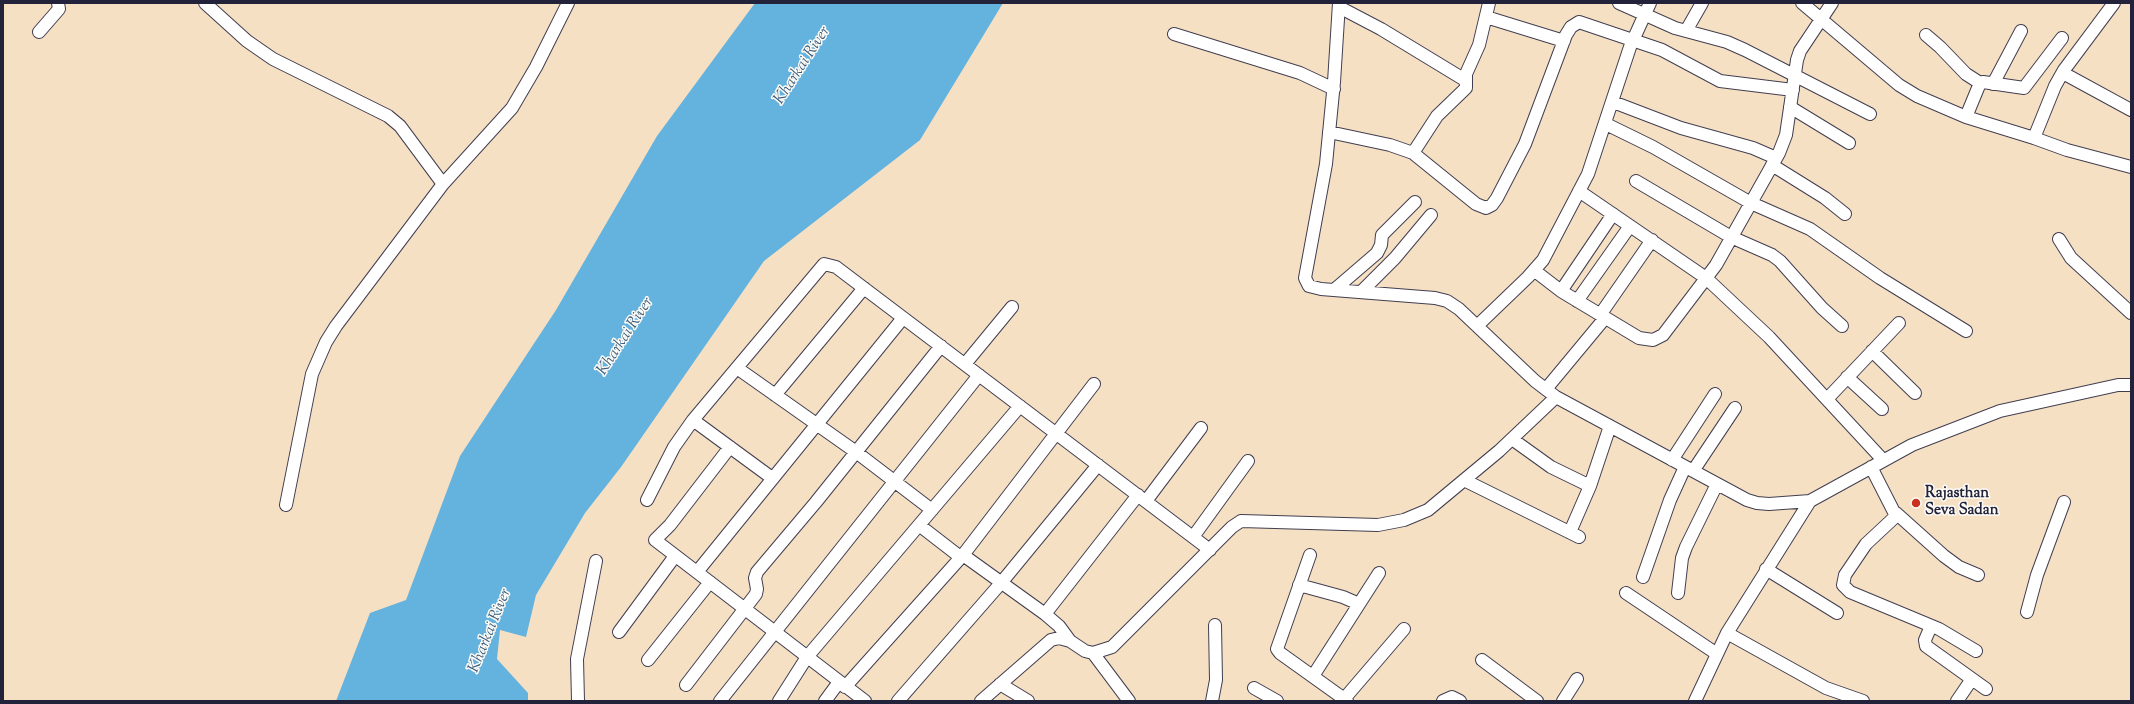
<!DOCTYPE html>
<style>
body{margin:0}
#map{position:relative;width:2134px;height:704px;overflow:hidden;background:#f5e0c4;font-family:"Sorts Mill Goudy",serif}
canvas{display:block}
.frame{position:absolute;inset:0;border:4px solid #22223b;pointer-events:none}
</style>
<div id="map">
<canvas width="2134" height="704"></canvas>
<div class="frame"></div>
</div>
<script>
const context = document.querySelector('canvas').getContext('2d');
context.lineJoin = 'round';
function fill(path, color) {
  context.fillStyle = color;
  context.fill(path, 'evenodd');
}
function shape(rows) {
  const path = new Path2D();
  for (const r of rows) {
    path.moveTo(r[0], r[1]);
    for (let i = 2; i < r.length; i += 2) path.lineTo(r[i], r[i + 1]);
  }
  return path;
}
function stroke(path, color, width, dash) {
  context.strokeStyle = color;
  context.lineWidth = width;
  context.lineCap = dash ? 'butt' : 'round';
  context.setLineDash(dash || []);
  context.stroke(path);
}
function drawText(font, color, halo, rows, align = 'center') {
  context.font = font + ' "Sorts Mill Goudy",serif';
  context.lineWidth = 3;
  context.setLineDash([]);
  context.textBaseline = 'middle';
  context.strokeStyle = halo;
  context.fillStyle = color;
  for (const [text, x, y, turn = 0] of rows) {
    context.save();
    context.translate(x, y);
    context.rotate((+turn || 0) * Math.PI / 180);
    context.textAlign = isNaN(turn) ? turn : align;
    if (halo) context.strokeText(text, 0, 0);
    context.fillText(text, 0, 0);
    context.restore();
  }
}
fill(shape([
 [755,3,1003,3,920,140,764,261,621,467,585,513,536,595,526,637,500,630,497,659,528,693,528,701,336,701,370,613,406,600,460,456,556,310,657,136]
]), '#64b2de');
const minor = shape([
 [205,3,247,41,273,59,388,116,400,126,443,184],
 [1339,3,1334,82,1326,164,1305,278,1309,286,1321,289,1435,298,1447,301,1459,309,1535,381,1556,397],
 [1619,3,1675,28,1727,42,1745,50,1870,114],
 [1802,3,1899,85,1917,96,1966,117,2034,138,2067,150,2131,167],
 [1339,7,1381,29,1465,80],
 [1486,17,1564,41],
 [1686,31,1702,3],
 [39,32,59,9,58,3],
 [1174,34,1300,73,1334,89],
 [1926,35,1940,47,1966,74,1980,83],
 [2063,73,2131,110],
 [1993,84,2021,31],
 [1613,102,1681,128,1753,148,1776,158],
 [1790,107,1849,143],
 [1966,117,1980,83,1983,82,2024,88,2062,38],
 [1606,124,1653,147,1751,203,1810,229,1880,278,1966,331],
 [1329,132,1390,145,1413,153,1476,204,1486,208,1492,205,1497,198,1525,144,1566,35,1571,27,1579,22,1662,50,1720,81,1793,90],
 [2034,138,2055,86,2064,70,2114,3],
 [1413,153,1437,116,1466,88,1466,74,1479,45,1489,3],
 [1772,165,1825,198,1845,214],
 [1636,181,1731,237,1772,255,1780,261,1822,308,1842,326],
 [1579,191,1706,278,1769,337,1883,460],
 [2059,239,2071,258,2131,313],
 [1535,271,1561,291,1639,338,1653,340,1663,335,1716,265,1779,153,1786,135,1797,60,1800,51,1832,3],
 [1334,290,1377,253,1381,245,1382,235,1415,202],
 [1561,291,1613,214],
 [1361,292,1395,258,1431,215],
 [1577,301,1630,226],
 [1600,315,1652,240],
 [1477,326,1528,277,1543,260,1588,174,1630,47,1650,3],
 [1872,351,1915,393],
 [965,364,1012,307],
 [737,368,856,452,932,510],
 [1847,377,1882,409],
 [1546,389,1605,318],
 [775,395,864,288],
 [1827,399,1899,323],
 [693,420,772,478],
 [1512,439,1551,467,1590,486],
 [730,447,670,525,655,540,865,701],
 [1672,460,1715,394],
 [1871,467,1896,516,1866,544,1845,575,1843,585,1850,592,1939,629,1976,651],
 [1693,471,1735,408],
 [1464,480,1579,537],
 [647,500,674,447,693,420,824,264,836,267,1210,550],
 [1146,501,1201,428],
 [286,505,312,374,326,342,336,326,443,184,512,108,536,67,568,3],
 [1896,513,1944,556,1959,567,1978,575],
 [919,525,959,556,963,555,1045,614,1059,626,1070,641],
 [1570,532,1590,486,1610,426],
 [1193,537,1248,461],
 [1310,555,1277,649,1280,653,1347,701],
 [1766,569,1837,613],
 [697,572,903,318],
 [1643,577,1670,500,1685,467],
 [1299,585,1343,597,1359,604],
 [1626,593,1717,654],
 [1678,593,1682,558,1686,547,1717,484],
 [2027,612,2037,575,2064,502],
 [1045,614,1138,495],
 [1931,626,1925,640,1926,646,1986,689],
 [619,632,675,556],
 [1093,653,1129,701],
 [648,660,710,582],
 [1482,660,1537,701],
 [1313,676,1379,573],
 [1000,684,1028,701],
 [686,685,756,594,757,589,755,578,757,572,816,502,941,346],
 [845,687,963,555,1094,384],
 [1254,688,1277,701],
 [1344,699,1404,629],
 [578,701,577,659,596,561],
 [720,701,979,375],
 [779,701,807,657,1020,406],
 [825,701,839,682],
 [898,701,1001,583,1098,465],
 [981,701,1051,640,1059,638,1070,641,1085,651,1093,653,1112,647,1232,527,1241,521,1378,525,1404,520,1428,510,1499,451,1556,397,1747,500,1757,503,1769,504,1810,501],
 [1212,701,1216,680,1215,625],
 [1443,701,1452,697,1460,701],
 [1563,701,1577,679],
 [1695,701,1727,633],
 [1863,701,1826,688,1727,633,1810,501,1912,445,2000,411,2118,385,2131,385],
 [1957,701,1972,679]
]);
stroke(minor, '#423e50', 14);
stroke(minor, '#fff', 12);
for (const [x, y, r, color] of [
 [1916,503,5,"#c8321e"]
]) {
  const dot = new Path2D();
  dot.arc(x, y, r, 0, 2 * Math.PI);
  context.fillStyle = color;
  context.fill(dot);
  stroke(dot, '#fdfcf7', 1.5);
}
drawText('bold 15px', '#22223b', '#fdfcf7', [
 ["Rajasthan",1925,494],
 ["Seva Sadan",1925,511]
], 'left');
drawText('italic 16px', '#3c5c7c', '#fdfcf7', [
 ["Kharkai River",803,66,-57],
 ["Kharkai River",626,337,-57],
 ["Kharkai River",491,631,-68]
]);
</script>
